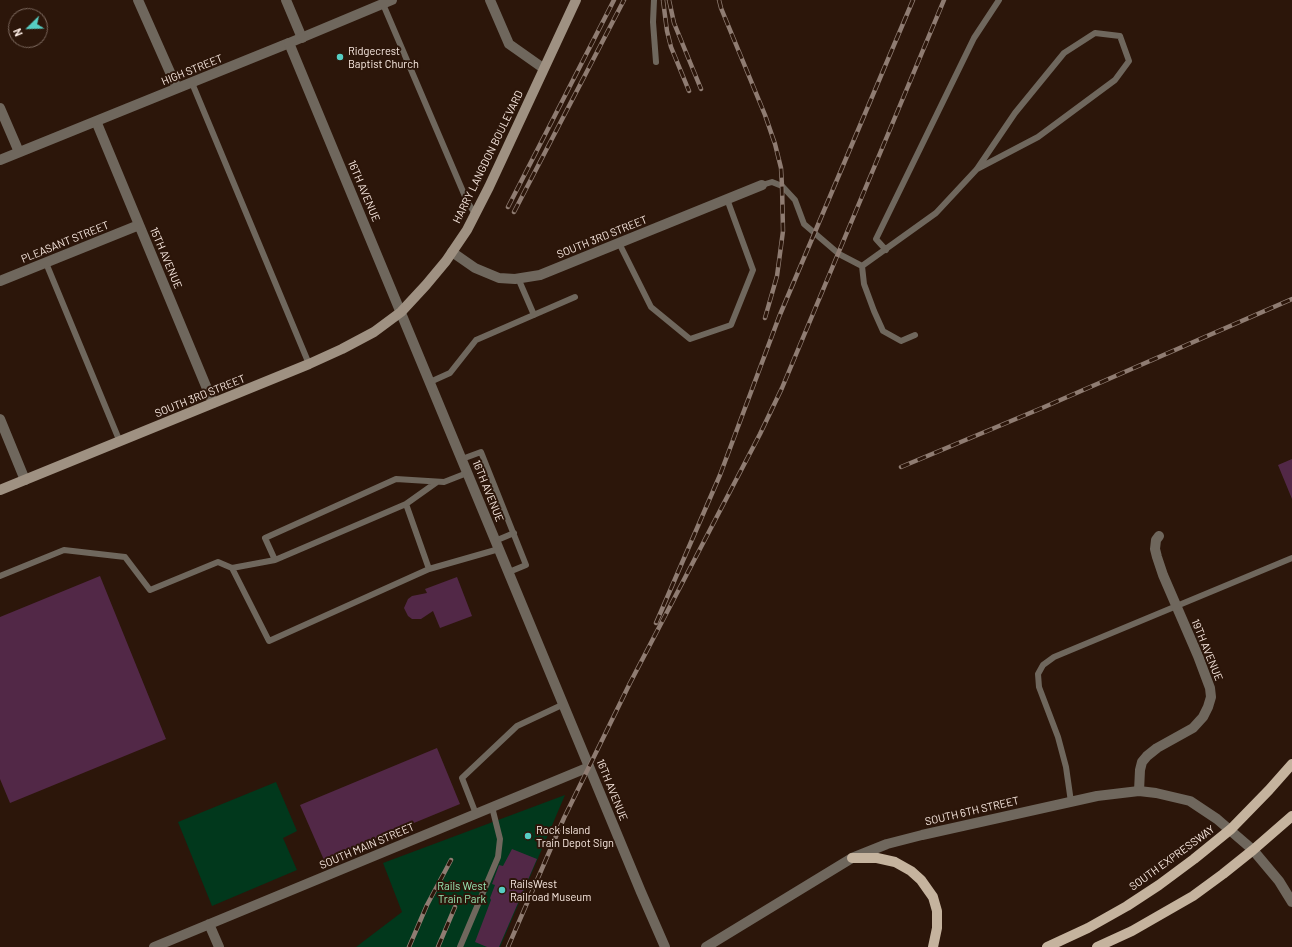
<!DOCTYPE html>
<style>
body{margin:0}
#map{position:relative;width:1292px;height:947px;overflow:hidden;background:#2c160a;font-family:Barlow,sans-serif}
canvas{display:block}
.north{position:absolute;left:8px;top:8px;width:40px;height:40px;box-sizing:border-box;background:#2c160a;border:1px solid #7e6b60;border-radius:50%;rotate:247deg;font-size:11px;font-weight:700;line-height:16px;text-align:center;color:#faeae2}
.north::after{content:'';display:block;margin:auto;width:14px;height:18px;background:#56cec3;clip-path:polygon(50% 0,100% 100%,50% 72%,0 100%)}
</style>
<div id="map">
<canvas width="1292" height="947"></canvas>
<div class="north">N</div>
</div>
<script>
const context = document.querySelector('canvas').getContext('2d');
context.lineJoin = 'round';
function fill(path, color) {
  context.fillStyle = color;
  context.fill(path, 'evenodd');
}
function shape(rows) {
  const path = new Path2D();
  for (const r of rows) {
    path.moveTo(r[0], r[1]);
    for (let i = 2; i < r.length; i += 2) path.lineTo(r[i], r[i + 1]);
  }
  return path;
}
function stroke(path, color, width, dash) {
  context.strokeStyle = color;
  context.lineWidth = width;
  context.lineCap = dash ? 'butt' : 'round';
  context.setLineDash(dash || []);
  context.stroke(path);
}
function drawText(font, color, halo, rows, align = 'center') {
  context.font = font + ' Barlow,sans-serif';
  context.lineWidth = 4;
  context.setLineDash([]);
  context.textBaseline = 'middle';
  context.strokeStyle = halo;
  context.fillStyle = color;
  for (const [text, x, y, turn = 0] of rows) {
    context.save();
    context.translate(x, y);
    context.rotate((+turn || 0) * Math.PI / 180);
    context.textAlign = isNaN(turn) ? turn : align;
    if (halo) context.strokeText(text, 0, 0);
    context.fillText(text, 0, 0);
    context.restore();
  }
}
fill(shape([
 [276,782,297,831,283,838,297,870,212,906,178,822],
 [565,795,500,947,356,947,402,912,383,863]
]), '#01381c');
fill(shape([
 [1292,459,1292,499,1278,465],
 [100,576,166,739,10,803,0,779,0,617],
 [457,577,472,616,440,628,433,611,421,619,412,619,408,616,404,608,408,599,412,596,427,593,425,589],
 [437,748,460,804,324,860,300,805],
 [512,849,537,859,499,947,487,947,475,942,491,900,490,898,495,885,492,884,499,865,503,866]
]), '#522847');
stroke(shape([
 [654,0,653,22,656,62],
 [383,4,467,201,475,214],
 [192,83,309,364],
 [762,185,772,182,782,186,795,200,804,224,839,254,862,266,936,213,977,169,1015,113,1064,53,1095,33,1120,36,1129,61,1115,80,1038,137,977,169],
 [619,243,651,307,690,339,731,325,753,270,727,199],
 [886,250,876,239,974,38,999,0],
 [46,263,120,442],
 [862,266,864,284,874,311,883,331,901,341,915,335],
 [518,278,534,315],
 [430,382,450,373,476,340,575,297],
 [462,459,481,452,526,565,509,572],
 [406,504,429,569],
 [495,541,514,533],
 [275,560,406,504,437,482],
 [232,568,275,560,265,538,396,479,444,482,467,473],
 [0,576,64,550,125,557,150,590,218,562,232,568,269,641,429,569,499,549],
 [1071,802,1066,767,1058,737,1039,687,1038,674,1043,665,1054,657,1292,558],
 [476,814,462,778,517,726,564,704],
 [460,947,498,857,500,839,492,807]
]), '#6f675d', 6);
stroke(shape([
 [138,0,177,88],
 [286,0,302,38],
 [490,0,509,44,543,68],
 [0,108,19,152],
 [96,121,213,403],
 [0,160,289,43],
 [452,252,475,268,499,278,515,279,540,275,762,185],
 [0,281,139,225],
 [0,419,25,480],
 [1139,791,1140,770,1142,762,1147,756,1157,748,1193,728,1203,717,1208,707,1211,697,1210,688,1198,656,1163,575,1157,557,1155,549,1156,540,1159,536],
 [209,924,219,947],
 [154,947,589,767]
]), '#6f675d', 10);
stroke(shape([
 [392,0,289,43,641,892,665,947],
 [706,947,852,858,887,844,922,835,1097,796,1139,791,1156,793,1190,801,1217,819,1253,850,1279,881,1292,902]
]), '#6f675d', 10);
stroke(shape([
 [0,490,309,364,342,349,374,332,401,312,426,285,446,261,467,230,489,187,576,0]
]), '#9f9182', 10);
stroke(shape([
 [852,858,877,858,895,862,911,871,921,880,933,897,937,911,937,928,933,947],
 [1047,947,1088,928,1127,906,1159,885,1194,859,1231,829,1269,790,1292,764],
 [1097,947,1132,931,1193,896,1223,874,1253,850,1292,816]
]), '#c5b39e', 10);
const rail = shape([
 [663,0,667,31,671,47,689,91],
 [669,0,674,23,701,89],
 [719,0,721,8,765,115,775,144,781,168,782,186,783,231,777,276,765,318],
 [508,207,614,0],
 [514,212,624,0],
 [901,467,1042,408,1292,299],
 [656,623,720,475,779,317,913,0],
 [409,947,427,905,451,860],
 [438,947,455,907],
 [508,947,564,818,630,683,760,434,782,388,944,0]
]);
stroke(rail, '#8f7c72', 4.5);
stroke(rail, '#2c160a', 3, [9]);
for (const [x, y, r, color] of [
 [340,57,4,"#56cec3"],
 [528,836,4,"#56cec3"],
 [502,890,4,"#56cec3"]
]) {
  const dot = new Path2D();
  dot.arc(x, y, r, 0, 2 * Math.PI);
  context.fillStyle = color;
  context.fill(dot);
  stroke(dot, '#2c160a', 1.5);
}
drawText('11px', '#faeae2', '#2c160a', [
 ["Ridgecrest",348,51],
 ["Baptist Church",348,64],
 ["Rock Island",536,830],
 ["Train Depot Sign",536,843],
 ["RailsWest",510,884],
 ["Railroad Museum",510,897]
], 'left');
drawText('11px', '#faeae2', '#2c160a', [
 ["HIGH STREET",192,70,-22],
 ["HARRY LANGDON BOULEVARD",488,157,-64],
 ["16TH AVENUE",364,191,67],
 ["SOUTH 3RD STREET",602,237,-22],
 ["PLEASANT STREET",65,242,-22],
 ["15TH AVENUE",166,258,67],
 ["SOUTH 3RD STREET",200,396,-22],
 ["16TH AVENUE",488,491,68],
 ["19TH AVENUE",1207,650,68],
 ["16TH AVENUE",612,790,68],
 ["SOUTH 6TH STREET",972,811,-13],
 ["SOUTH MAIN STREET",367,846,-23],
 ["SOUTH EXPRESSWAY",1172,858,-36]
]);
drawText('11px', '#99e8b5', '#2c160a', [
 ["Rails West",462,886],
 ["Train Park",462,899]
]);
</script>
